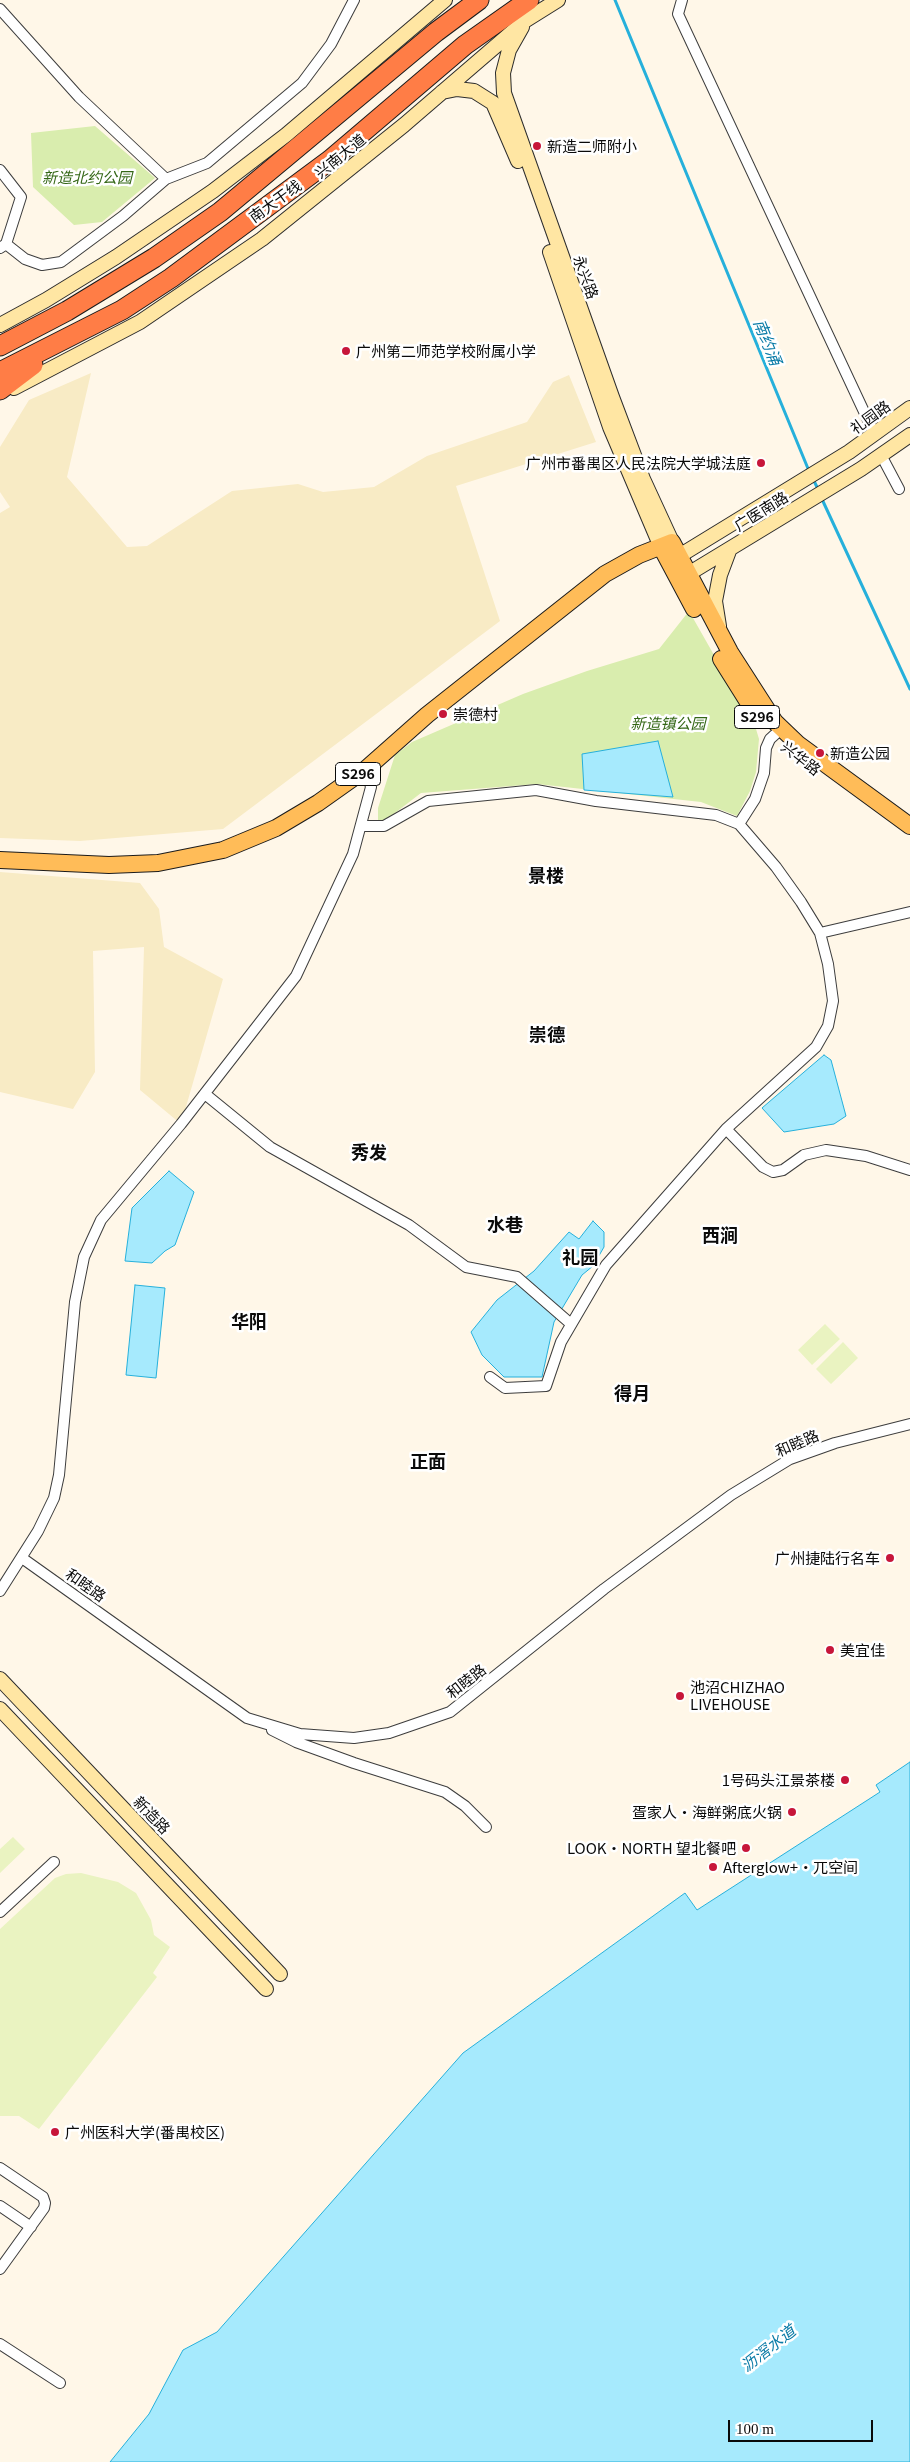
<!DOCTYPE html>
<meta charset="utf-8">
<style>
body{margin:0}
#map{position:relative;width:910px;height:2462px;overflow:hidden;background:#fff7e8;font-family:Georgia,serif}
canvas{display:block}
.scale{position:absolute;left:728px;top:2420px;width:145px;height:22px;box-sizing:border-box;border:2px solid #0a0a0a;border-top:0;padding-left:6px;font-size:15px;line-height:18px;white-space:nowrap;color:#0a0a0a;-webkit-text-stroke:4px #fff;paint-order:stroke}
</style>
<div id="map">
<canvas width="910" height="2462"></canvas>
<div class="scale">100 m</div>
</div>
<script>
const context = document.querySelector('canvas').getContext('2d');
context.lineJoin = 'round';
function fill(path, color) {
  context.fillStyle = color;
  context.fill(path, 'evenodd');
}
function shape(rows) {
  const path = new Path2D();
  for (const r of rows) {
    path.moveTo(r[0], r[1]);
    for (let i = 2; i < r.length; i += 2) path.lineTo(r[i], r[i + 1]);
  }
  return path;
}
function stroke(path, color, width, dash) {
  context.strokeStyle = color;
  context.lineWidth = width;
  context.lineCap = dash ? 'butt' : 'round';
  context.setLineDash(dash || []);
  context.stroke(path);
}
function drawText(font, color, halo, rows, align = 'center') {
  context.font = font + ' Georgia,"Noto Sans SC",serif';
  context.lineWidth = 5;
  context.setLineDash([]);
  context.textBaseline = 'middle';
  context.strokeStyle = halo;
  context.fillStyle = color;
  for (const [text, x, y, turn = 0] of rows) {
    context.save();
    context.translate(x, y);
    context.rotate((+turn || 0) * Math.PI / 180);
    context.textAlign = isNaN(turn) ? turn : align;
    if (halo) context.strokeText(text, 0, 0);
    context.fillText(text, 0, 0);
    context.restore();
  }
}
fill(shape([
 [91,373,67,477,127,547,147,546,232,491,298,484,323,492,374,487,427,456,527,422,553,382,569,375,596,442,456,486,500,621,223,829,80,841,0,838,0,513,10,507,0,492,0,447,29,400],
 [0,872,140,883,159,909,164,947,223,979,181,1124,140,1090,144,947,93,951,95,1072,73,1109,0,1092]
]), '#f8ebc5');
fill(shape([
 [95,126,155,178,102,222,74,225,33,187,31,133],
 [689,611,756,729,759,739,756,772,750,791,737,816,701,802,537,784,421,793,378,826,378,808,395,755,412,742,523,694,587,671,659,649]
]), '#d9edae');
fill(shape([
 [825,1324,840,1339,812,1365,798,1350],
 [843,1342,858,1358,831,1384,816,1369],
 [13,1837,25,1849,0,1873,0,1849],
 [81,1873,118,1882,136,1893,151,1920,154,1935,170,1947,153,1973,157,1977,39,2129,19,2116,0,2116,0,1929,55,1878,66,1874]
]), '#eaf3c1');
const water = shape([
 [658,741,673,797,584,790,582,754,658,741],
 [824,1055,831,1060,846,1116,834,1124,784,1132,762,1108,824,1055],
 [169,1171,194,1192,175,1245,165,1251,152,1263,125,1261,132,1208,169,1171],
 [593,1221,604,1232,604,1247,593,1266,582,1275,554,1322,542,1377,504,1377,482,1355,471,1332,497,1300,534,1271,569,1232,579,1239,593,1221],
 [135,1285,165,1288,156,1378,126,1375,135,1285],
 [910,1762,910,2462,110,2462,149,2414,183,2350,217,2332,463,2053,685,1893,697,1910,880,1792,876,1785,910,1762]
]);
fill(water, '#a6eafd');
stroke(water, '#26b0db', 1);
stroke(shape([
 [615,0,809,471],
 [813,479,819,491],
 [821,497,910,689]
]), '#26b0db', 3);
const street = shape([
 [682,0,678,14,874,433],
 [0,9,79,97,166,179],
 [0,170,21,197,6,244,0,248],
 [6,244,25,259,42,265,61,262,123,216,166,179,207,163,302,83,331,44,354,0],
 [881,455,899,489],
 [739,824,755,799,764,773,766,748,770,739,781,729],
 [362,826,384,826,428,801,536,790,596,801,716,815,739,824,776,867,801,902,820,933,828,964,833,1001,828,1026,816,1047,726,1129,606,1265,561,1342,546,1386,505,1388,490,1377],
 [820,933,910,912],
 [205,1094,270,1147,409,1225,466,1267,517,1277,571,1324],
 [726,1129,763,1167,773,1172,783,1170,804,1155,826,1150,866,1156,910,1170],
 [22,1558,247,1718,300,1734,354,1738,389,1733,450,1712,604,1589,731,1495,790,1459,835,1443,910,1424],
 [0,1591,38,1531,54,1498,59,1475,75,1302,84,1257,101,1220,181,1124,296,976,353,854,371,787,366,769],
 [272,1730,296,1742,354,1763,445,1792,465,1806,486,1827],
 [0,1912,54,1862],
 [0,2168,43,2197,45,2203,44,2208,0,2269],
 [0,2206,31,2227],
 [0,2344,60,2383]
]);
const secondary = shape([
 [522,27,509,50,503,73,504,93,612,397,643,479,672,542],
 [442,92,457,89,474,91,493,103,518,161],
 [550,252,610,427,661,547],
 [0,325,46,300,116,257,213,191,286,135,445,0],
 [14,388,140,322,262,239,404,125,526,20,558,0],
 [671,561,849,452,910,408],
 [680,579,861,469,910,435],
 [719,626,715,601,720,575,729,551],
 [0,1679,280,1974],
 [0,1709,266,1989]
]);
const primary = shape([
 [661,547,694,609],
 [721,659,758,718],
 [0,860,109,865,158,863,223,850,276,828,318,803,366,769,427,715,605,574,639,555,672,542,730,652,775,722,798,744,910,826]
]);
const highway = shape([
 [0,346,67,311,154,258,220,212,436,32,479,0],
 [0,372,122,310,171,278,330,160,465,45,529,0],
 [0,390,33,365]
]);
stroke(street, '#3d3d3d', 12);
stroke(secondary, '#2c2c2c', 16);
stroke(primary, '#1b1b1b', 18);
stroke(highway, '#1b1b1b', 21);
stroke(street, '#fff', 10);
stroke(secondary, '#ffe6a3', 14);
stroke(primary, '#ffbc58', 16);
stroke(highway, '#ff7d46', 19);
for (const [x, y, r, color] of [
 [537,146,5,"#c7163a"],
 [346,351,5,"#c7163a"],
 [761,463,5,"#c7163a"],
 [443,714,5,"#c7163a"],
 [820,753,5,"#c7163a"],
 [890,1558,5,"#c7163a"],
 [830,1650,5,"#c7163a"],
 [680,1696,5,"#c7163a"],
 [845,1780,5,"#c7163a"],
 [792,1812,5,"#c7163a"],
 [746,1848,5,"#c7163a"],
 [713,1867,5,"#c7163a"],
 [55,2132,5,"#c7163a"]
]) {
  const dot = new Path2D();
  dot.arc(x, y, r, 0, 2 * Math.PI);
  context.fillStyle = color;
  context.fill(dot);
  stroke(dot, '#fff', 2);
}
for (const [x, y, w] of [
 [757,717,45],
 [358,774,45]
]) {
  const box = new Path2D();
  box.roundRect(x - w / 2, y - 11.5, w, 23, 4);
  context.fillStyle = '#fff';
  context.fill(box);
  stroke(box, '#0a0a0a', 1);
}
drawText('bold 14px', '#0a0a0a', null, [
 ["S296",757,717],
 ["S296",358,774]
]);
drawText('15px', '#0a0a0a', '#fff', [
 ["新造二师附小",547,146],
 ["广州第二师范学校附属小学",356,351],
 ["广州市番禺区人民法院大学城法庭",751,463,"right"],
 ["崇德村",453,714],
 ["新造公园",830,753],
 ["广州捷陆行名车",880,1558,"right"],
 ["美宜佳",840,1650],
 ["池沼CHIZHAO",690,1687],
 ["LIVEHOUSE",690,1704],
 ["1号码头江景茶楼",835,1780,"right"],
 ["疍家人·海鲜粥底火锅",782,1812,"right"],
 ["LOOK·NORTH 望北餐吧",736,1848,"right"],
 ["Afterglow+·兀空间",723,1867],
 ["广州医科大学(番禺校区)",65,2132]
], 'left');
drawText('15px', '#0a0a0a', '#fff', [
 ["兴南大道",340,156,-39],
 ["南大干线",275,201,-36],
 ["永兴路",586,277,70],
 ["礼园路",870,417,-36],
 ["广医南路",761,511,-32],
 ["兴华路",801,758,38],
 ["和睦路",797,1443,-23],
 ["和睦路",86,1585,35],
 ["和睦路",466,1681,-38],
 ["新造路",152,1815,46]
]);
drawText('italic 15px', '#346716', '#fff', [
 ["新造北约公园",87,177],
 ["新造镇公园",668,723]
]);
drawText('italic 16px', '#097ba7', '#fff', [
 ["南约涌",768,342,68],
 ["沥滘水道",768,2348,-38]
]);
drawText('bold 18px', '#0a0a0a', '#fff', [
 ["景楼",546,875],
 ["崇德",547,1034],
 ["秀发",369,1152],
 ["水巷",505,1224],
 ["西涧",720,1235],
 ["礼园",580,1257],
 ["华阳",249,1321],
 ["得月",632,1393],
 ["正面",428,1461]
]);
</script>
